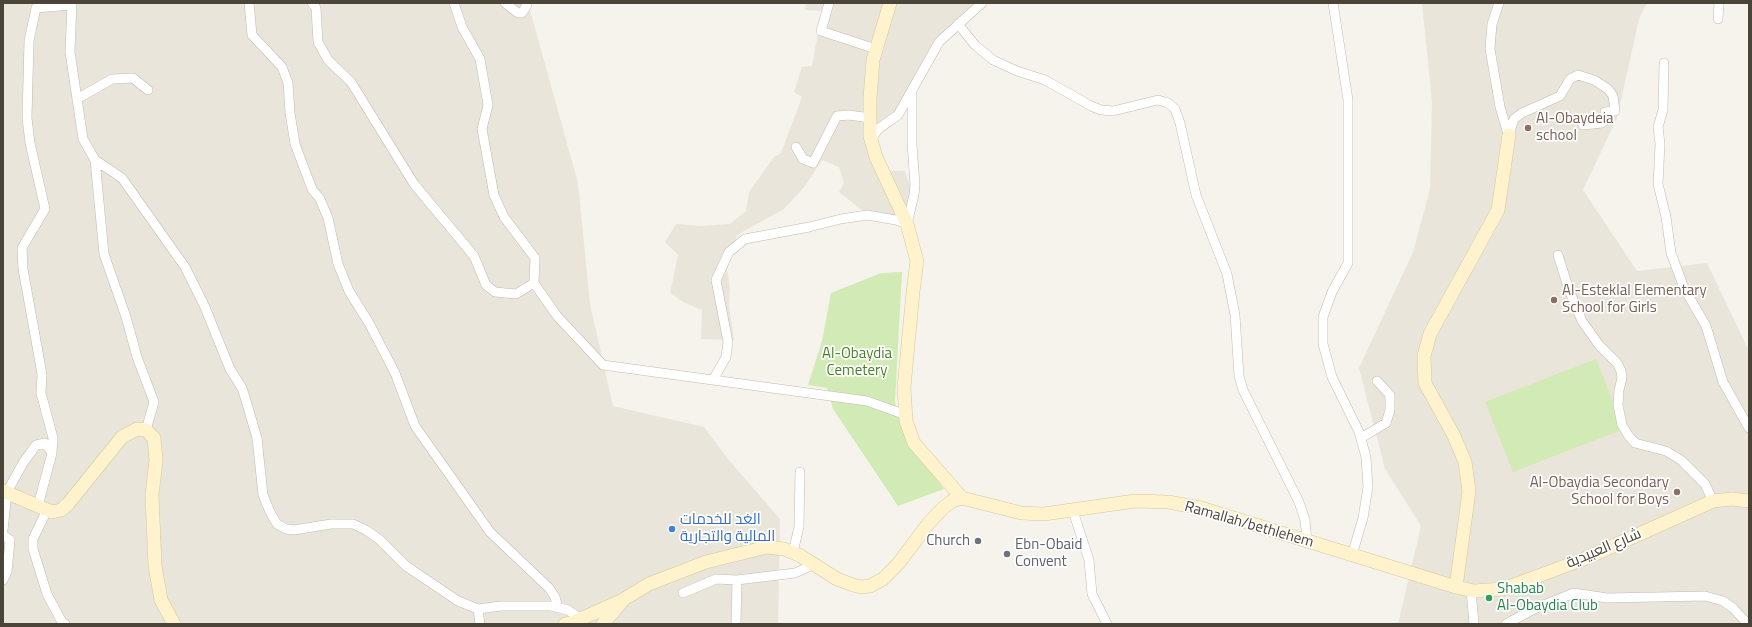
<!DOCTYPE html>
<meta charset="utf-8">
<style>
body{margin:0}
#map{position:relative;width:1752px;height:627px;overflow:hidden;background:#f6f3ec;font-family:"Titillium Web",sans-serif}
canvas{display:block}
.frame{position:absolute;inset:0;border:4px solid #4b4439;pointer-events:none}
</style>
<div id="map">
<canvas width="1752" height="627"></canvas>
<div class="frame"></div>
</div>
<script>
const context = document.querySelector('canvas').getContext('2d');
context.lineJoin = 'round';
function fill(path, color) {
  context.fillStyle = color;
  context.fill(path, 'evenodd');
}
function shape(rows) {
  const path = new Path2D();
  for (const r of rows) {
    path.moveTo(r[0], r[1]);
    for (let i = 2; i < r.length; i += 2) path.lineTo(r[i], r[i + 1]);
  }
  return path;
}
function stroke(path, color, width, dash) {
  context.strokeStyle = color;
  context.lineWidth = width;
  context.lineCap = dash ? 'butt' : 'round';
  context.setLineDash(dash || []);
  context.stroke(path);
}
function drawText(font, color, halo, rows, align = 'center') {
  context.font = font + ' "Titillium Web",Cairo,sans-serif';
  context.lineWidth = 3.5;
  context.setLineDash([]);
  context.textBaseline = 'middle';
  context.strokeStyle = halo;
  context.fillStyle = color;
  for (const [text, x, y, turn = 0] of rows) {
    context.save();
    context.translate(x, y);
    context.rotate((+turn || 0) * Math.PI / 180);
    context.textAlign = isNaN(turn) ? turn : align;
    if (halo) context.strokeText(text, 0, 0);
    context.fillText(text, 0, 0);
    context.restore();
  }
}
fill(shape([
 [3,3,528,3,578,183,590,304,613,406,704,427,728,459,780,519,778,624,3,624],
 [806,3,977,3,939,38,908,89,895,124,878,136,878,152,886,171,905,171,912,191,907,224,863,211,839,192,844,183,839,167,822,160,805,186,784,209,737,235,727,270,730,288,729,306,734,340,701,339,702,310,685,303,670,293,678,255,665,242,676,224,700,226,730,224,746,211,749,192,774,157,781,153,802,97,794,92,802,67,812,66,822,11,805,10],
 [1422,3,1647,3,1639,19,1617,118,1583,190,1637,271,1707,263,1749,351,1749,624,1398,624,1421,526,1385,469,1359,368,1413,252,1430,189,1432,102]
]), '#eae5da');
fill(shape([
 [902,272,895,402,904,434,944,489,898,506,833,409,827,388,808,385,822,341,831,293,881,273],
 [1596,359,1624,429,1513,472,1485,402]
]), '#d2eab5');
const street = shape([
 [72,3,70,52,83,139,95,160,104,254,126,317,137,357,154,402,146,430],
 [249,3,252,35,282,67,288,83,290,113,295,144,312,189,320,199,328,218,338,264,349,291,369,323,395,373,415,426,490,532,549,588,555,597,558,608],
 [312,3,316,8,318,42,328,60,351,82,414,184,474,256,486,285,495,292,516,294,534,283],
 [454,3,462,27,480,59,488,105,482,129,494,195,504,217,535,258,534,283,557,316,603,365,867,401,906,415],
 [505,3,518,13,522,13,527,5],
 [829,3,821,31,876,49],
 [1333,3,1348,100,1348,263,1332,292,1323,317,1323,344,1332,377,1359,432,1366,457,1368,487,1363,518,1352,555],
 [1499,3,1492,24,1490,49,1500,107,1508,134],
 [1718,19,1719,3],
 [958,24,975,45,993,60,1017,71,1045,80,1091,106,1101,110,1113,111,1158,100,1168,103,1175,109,1180,123,1196,195,1227,274,1235,315,1239,376,1243,390,1299,502,1305,520,1307,541],
 [1664,63,1663,110,1658,127,1660,144,1658,184,1666,217,1671,253,1684,288,1706,326,1723,382,1749,428],
 [77,99,112,79,133,78,148,90],
 [1509,135,1514,119,1522,113,1560,96,1570,79,1578,75,1594,80,1608,89,1613,96,1615,111,1605,112,1605,120,1602,123,1583,125],
 [871,140,878,129,898,115,939,42,982,3],
 [796,147,803,159,813,163,837,116,849,115,870,118],
 [95,160,122,178,185,267,204,305,230,369,242,388,247,404,257,438,263,495,270,512,277,524,286,529,294,530,331,524,353,524,366,530,380,540,406,566,458,601,478,609,501,606,551,606,568,610,581,619,581,624],
 [1558,255,1569,290,1582,321,1599,345,1617,363,1621,371,1622,378,1619,390,1618,405,1622,425,1628,435,1635,443,1666,451,1681,460,1705,484,1713,501],
 [713,380,726,357,728,342,716,280,729,252,745,239,809,227,841,219,867,215,896,220,907,224,914,195,915,185,912,144,912,91],
 [1361,438,1386,423,1390,410,1390,395,1377,381],
 [38,506,52,453,53,438,41,393,42,374,23,269,22,248,45,209,30,143,27,118,29,41,36,8,72,5],
 [47,510,33,539,33,549,47,594,62,622,65,624],
 [1073,511,1089,560,1092,594,1107,624],
 [3,530,7,492,23,463,36,445,45,443,52,453],
 [3,535,10,540,7,572,3,580],
 [793,552,799,527,800,472],
 [737,580,795,573,815,564],
 [1471,590,1474,624],
 [683,593,716,579,737,580,736,624],
 [478,609,480,624],
 [1506,624,1534,609,1574,593,1607,598,1705,596,1723,601,1733,608,1748,624]
]);
const secondary = shape([
 [890,3,873,60,870,98,870,136,876,157,907,224,917,261,913,292,904,387,906,421,914,443,962,498],
 [3,491,52,512,61,510,68,504,122,437,137,429,146,430,154,438,156,460,152,495,155,566,161,600,174,624],
 [1456,587,1469,491,1465,462,1454,436,1425,383,1424,356,1430,334,1498,210,1509,135],
 [565,624,574,622,621,601],
 [603,624,624,599,649,584,706,562,767,547,784,549,799,555,837,579,853,585,861,587,870,586,883,579,898,564,928,524,943,508,952,501,962,498,1021,513,1044,514,1135,501,1168,502,1201,508,1456,587,1474,591,1503,589,1584,559,1713,501,1732,499,1749,501]
]);
stroke(street, '#c2bbae', 10);
stroke(secondary, '#d6c79b', 14);
stroke(street, '#fff', 9);
stroke(secondary, '#fff3cd', 13);
for (const [x, y, r, color] of [
 [1528,128,4,"#8d6e63"],
 [1554,300,4,"#8d6e63"],
 [1677,492,4,"#8d6e63"],
 [672,529,4,"#3f7fe0"],
 [978,541,4,"#6b7280"],
 [1007,554,4,"#6b7280"],
 [1489,598,4,"#2e9e5b"]
]) {
  const dot = new Path2D();
  dot.arc(x, y, r, 0, 2 * Math.PI);
  context.fillStyle = color;
  context.fill(dot);
  stroke(dot, '#fff', 1.5);
}
drawText('15px', '#785e54', '#fff', [
 ["Al-Obaydeia",1536,119],
 ["school",1536,136],
 ["Al-Esteklal Elementary",1562,291],
 ["School for Girls",1562,308],
 ["Al-Obaydia Secondary",1669,483,"right"],
 ["School for Boys",1669,500,"right"]
], 'left');
drawText('15px', '#4a7f2a', '#fff', [
 ["Al-Obaydia",857,354],
 ["Cemetery",857,371]
]);
drawText('15px', '#366cbe', '#fff', [
 ["الغد للخدمات",680,520],
 ["المالية والتجارية",680,537]
], 'left');
drawText('15px', '#4b4439', '#fff', [
 ["Ramallah/bethlehem",1249,525,16],
 ["شارع العبيدية",1604,549,-23]
]);
drawText('15px', '#5b616d', '#fff', [
 ["Church",970,541],
 ["Ebn-Obaid",1015,545,"left"],
 ["Convent",1015,562,"left"]
], 'right');
drawText('15px', '#27864d', '#fff', [
 ["Shabab",1497,589],
 ["Al-Obaydia Club",1497,606]
], 'left');
</script>
